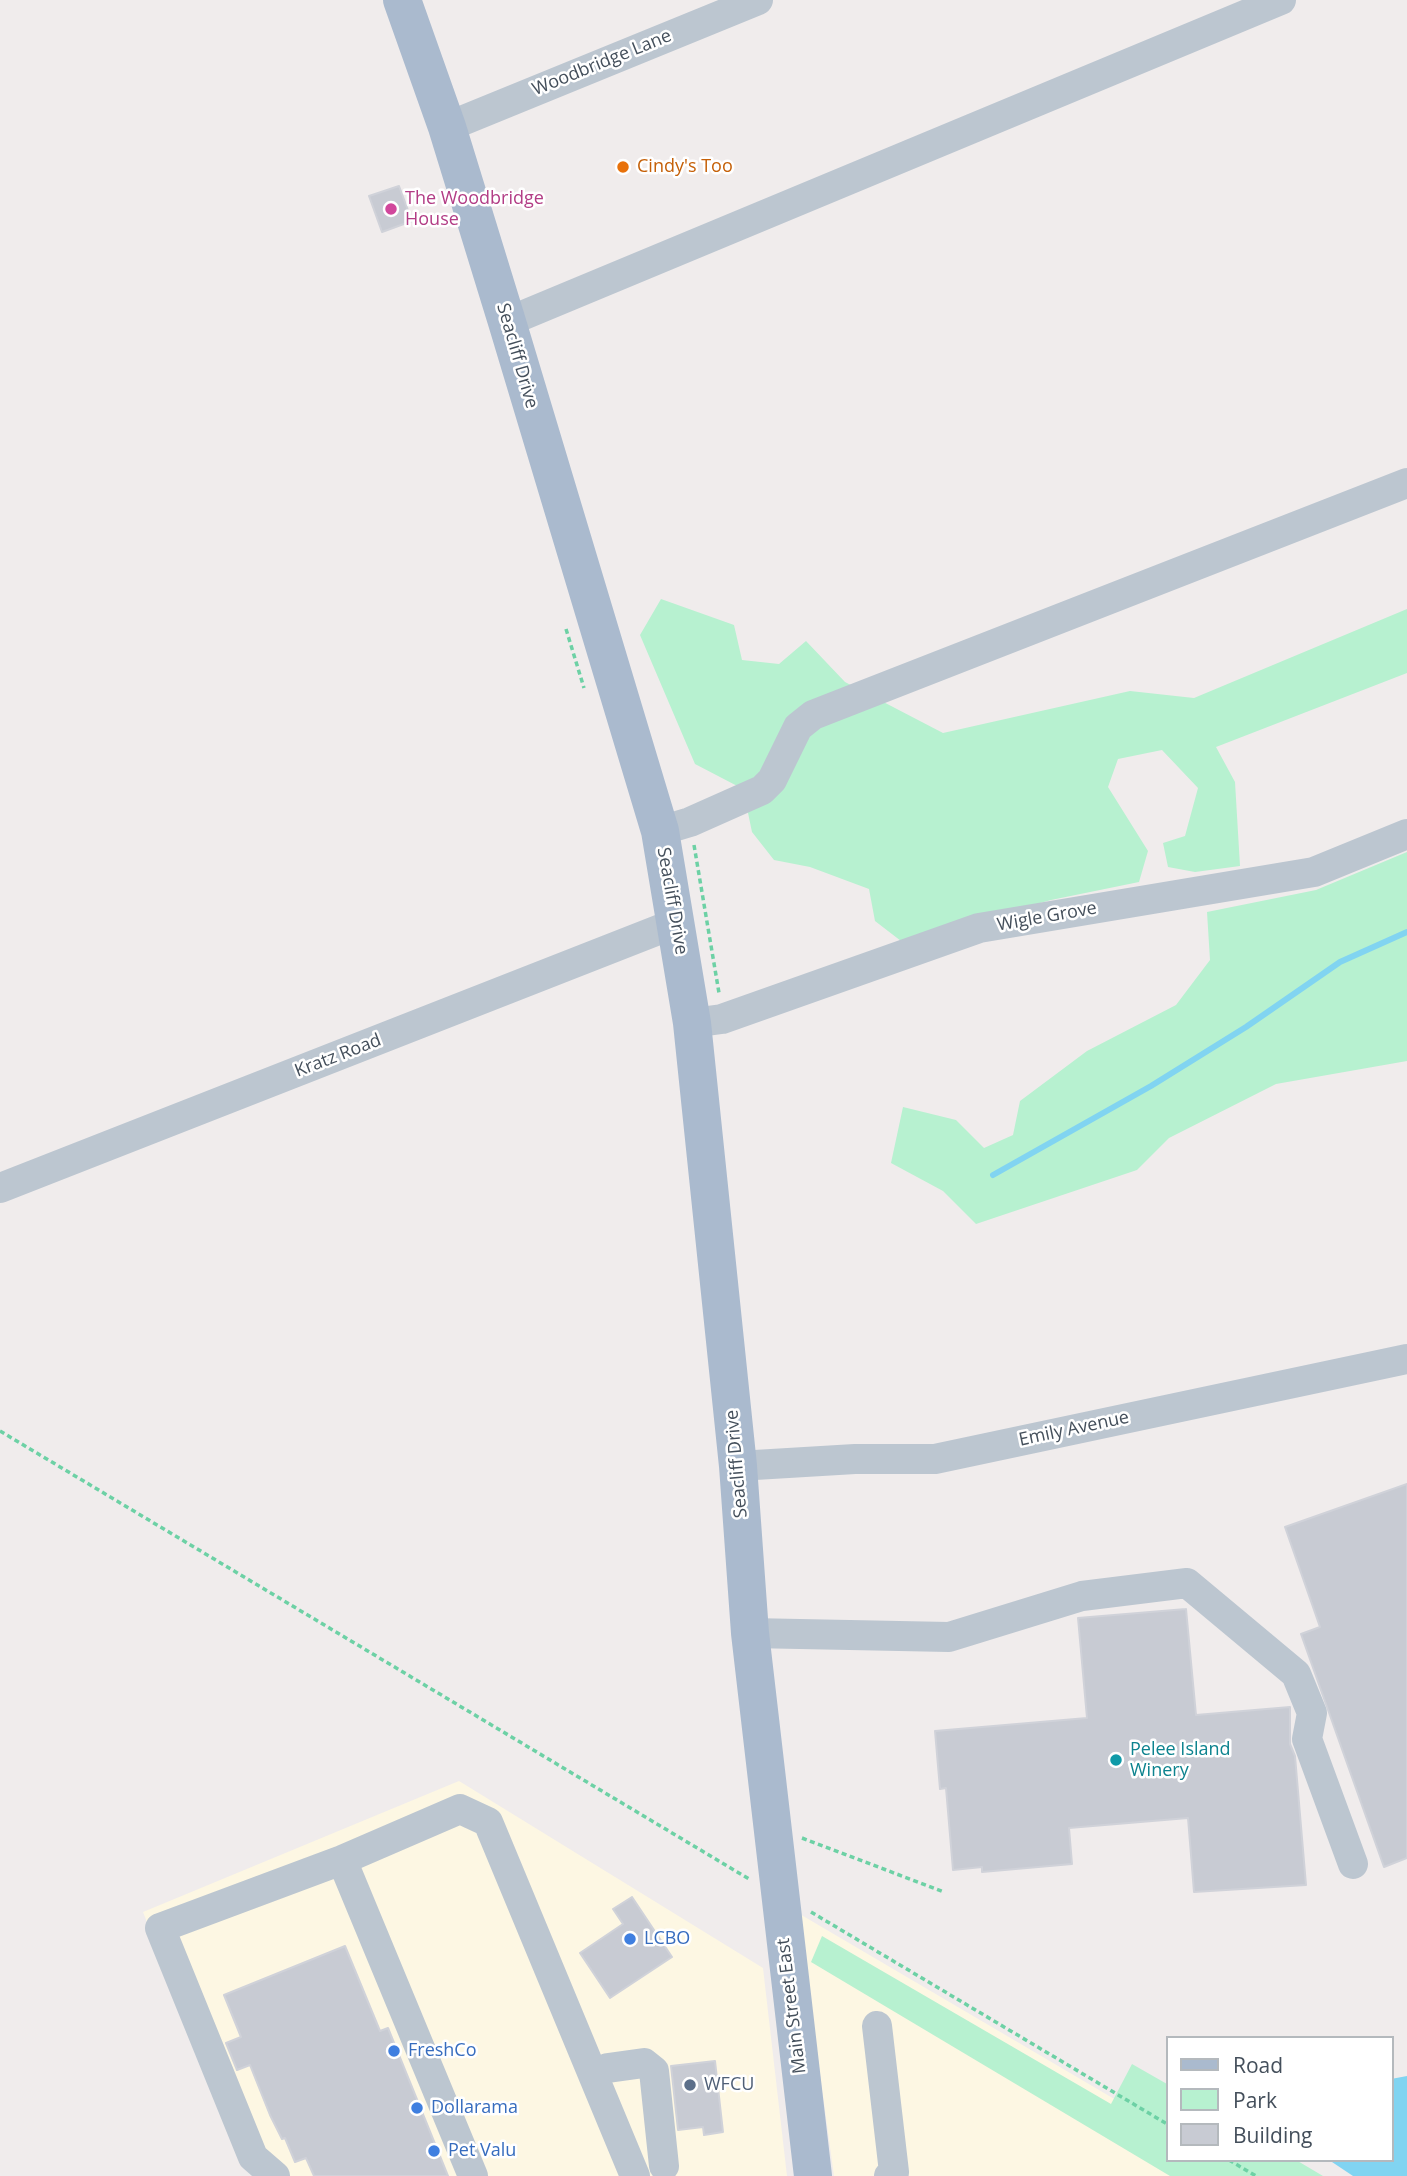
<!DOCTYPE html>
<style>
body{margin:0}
#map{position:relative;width:1407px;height:2176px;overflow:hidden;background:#f0ecec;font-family:"Open Sans",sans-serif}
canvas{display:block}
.legend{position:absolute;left:1166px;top:2036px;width:228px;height:126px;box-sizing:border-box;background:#fff;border:2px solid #b4b9bd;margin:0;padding:9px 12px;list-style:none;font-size:21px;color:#444f5b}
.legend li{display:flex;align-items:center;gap:14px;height:35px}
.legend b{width:35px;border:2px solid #b4b9bd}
</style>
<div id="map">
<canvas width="1407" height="2176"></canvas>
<ul class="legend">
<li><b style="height:9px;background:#aabace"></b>Road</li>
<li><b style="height:19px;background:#b7f1d0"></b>Park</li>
<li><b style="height:19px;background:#c8cbd3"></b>Building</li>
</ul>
</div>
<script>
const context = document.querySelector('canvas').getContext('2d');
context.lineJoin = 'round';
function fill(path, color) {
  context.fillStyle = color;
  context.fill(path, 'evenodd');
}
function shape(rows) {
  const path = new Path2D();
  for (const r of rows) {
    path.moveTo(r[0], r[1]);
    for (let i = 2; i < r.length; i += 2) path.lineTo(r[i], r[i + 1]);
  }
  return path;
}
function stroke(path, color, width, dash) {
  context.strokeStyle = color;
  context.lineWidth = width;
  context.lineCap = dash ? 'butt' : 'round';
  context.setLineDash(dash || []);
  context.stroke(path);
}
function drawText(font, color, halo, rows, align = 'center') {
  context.font = font + ' "Open Sans",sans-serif';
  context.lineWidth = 5;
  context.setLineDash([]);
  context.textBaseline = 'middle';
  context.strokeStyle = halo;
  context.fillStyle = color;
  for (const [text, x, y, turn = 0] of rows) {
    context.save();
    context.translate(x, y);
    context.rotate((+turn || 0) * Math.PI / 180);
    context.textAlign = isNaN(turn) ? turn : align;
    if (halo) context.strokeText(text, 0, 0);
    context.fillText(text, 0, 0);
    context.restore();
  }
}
fill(shape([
 [459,1781,763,1968,787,2176,254,2176,243,2166,143,1912],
 [798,1913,1167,2130,1167,2160,1244,2176,834,2176]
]), '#fdf7e3');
fill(shape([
 [661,599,734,625,742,660,779,664,806,641,845,682,943,733,1130,691,1194,698,1407,609,1407,673,1216,747,1235,782,1240,866,1195,872,1168,867,1163,843,1185,836,1198,788,1162,750,1118,759,1108,787,1148,851,1139,882,1051,900,901,941,875,921,869,889,810,867,774,860,752,832,743,789,695,764,640,635],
 [1407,852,1407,1061,1276,1084,1169,1138,1137,1170,976,1224,943,1191,891,1163,903,1107,956,1120,984,1148,1013,1135,1020,1101,1087,1051,1176,1005,1210,960,1207,912,1316,890],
 [822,1936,1111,2104,1132,2064,1167,2084,1167,2160,1296,2160,1323,2176,1170,2176,811,1962]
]), '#b7f1d0');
fill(shape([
 [1407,2076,1407,2176,1353,2176,1329,2160,1391,2160,1391,2079]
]), '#81d4f1');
stroke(shape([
 [993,1175,1151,1086,1246,1027,1340,962,1407,932]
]), '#81d4f1', 6);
const building = shape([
 [399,186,412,221,382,232,369,196,399,186],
 [1407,1484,1407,1858,1384,1867,1301,1634,1320,1627,1285,1527,1407,1484],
 [1186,1609,1196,1715,1290,1707,1290,1744,1295,1756,1306,1885,1194,1892,1188,1818,1069,1828,1072,1864,982,1872,982,1867,953,1870,946,1788,940,1789,935,1731,1087,1718,1078,1618,1186,1609],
 [632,1897,672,1957,610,1998,580,1953,623,1924,613,1909,632,1897],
 [345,1946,380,2031,388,2028,448,2176,314,2176,306,2158,295,2162,285,2138,282,2139,270,2115,250,2065,237,2070,226,2043,241,2037,224,1995,345,1946],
 [715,2061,723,2132,704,2135,703,2127,678,2130,671,2066,715,2061]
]);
fill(building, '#c8cbd3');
stroke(building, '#d0d2d9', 2);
stroke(shape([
 [566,629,584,688],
 [694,845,719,993],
 [0,1431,749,1879],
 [802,1838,944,1892],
 [811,1912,1167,2124],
 [1229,2160,1256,2176]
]), '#6dd1a5', 3.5, [5, 3.5]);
stroke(shape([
 [447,127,758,0],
 [507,322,1281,0],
 [660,831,690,822,762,790,772,780,798,727,813,715,1407,483],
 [692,1023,722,1019,979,928,1314,872,1407,834],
 [0,1188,676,923],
 [738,1466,855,1459,935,1459,1407,1359],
 [750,1633,949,1637,1082,1596,1187,1583,1296,1674,1312,1713,1307,1739,1353,1864],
 [342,1860,473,2176],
 [877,2026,894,2172,889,2176],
 [593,2074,608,2068,644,2063,654,2071,664,2166],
 [275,2176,253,2157,160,1928,342,1860,460,1809,488,1822,635,2176]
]), '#bcc6d0', 30);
stroke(shape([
 [402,0,447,127,507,322,660,831,692,1023,738,1466,750,1633,813,2176]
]), '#aabace', 38);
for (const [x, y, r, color] of [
 [623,167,7,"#e8710a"],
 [391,209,7,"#d1479c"],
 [1116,1760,7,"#0f9aa8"],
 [630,1939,7,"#3f7fe0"],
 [394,2051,7,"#3f7fe0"],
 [690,2085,7,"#5c6f8a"],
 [417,2108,7,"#3f7fe0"],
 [434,2151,7,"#3f7fe0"]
]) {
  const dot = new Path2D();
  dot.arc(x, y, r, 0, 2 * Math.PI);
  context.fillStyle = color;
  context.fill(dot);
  stroke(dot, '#fff', 2.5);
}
drawText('18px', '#444f5b', '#fff', [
 ["Woodbridge Lane",602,63,-22],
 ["Seacliff Drive",517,356,74],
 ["Seacliff Drive",672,901,80],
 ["Wigle Grove",1047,917,-10],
 ["Kratz Road",338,1056,-21],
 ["Emily Avenue",1074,1429,-12],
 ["Seacliff Drive",737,1464,-95],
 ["Main Street East",792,2006,-97]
]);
drawText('18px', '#c56008', '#fff', [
 ["Cindy's Too",637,167]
], 'left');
drawText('18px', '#b23c85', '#fff', [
 ["The Woodbridge",405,199],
 ["House",405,220]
], 'left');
drawText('18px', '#0d838f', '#fff', [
 ["Pelee Island",1130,1750],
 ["Winery",1130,1771]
], 'left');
drawText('18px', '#366cbe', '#fff', [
 ["LCBO",644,1939],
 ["FreshCo",408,2051],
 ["Dollarama",431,2108],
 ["Pet Valu",448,2151]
], 'left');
drawText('18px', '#4e5e75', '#fff', [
 ["WFCU",704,2085]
], 'left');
</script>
